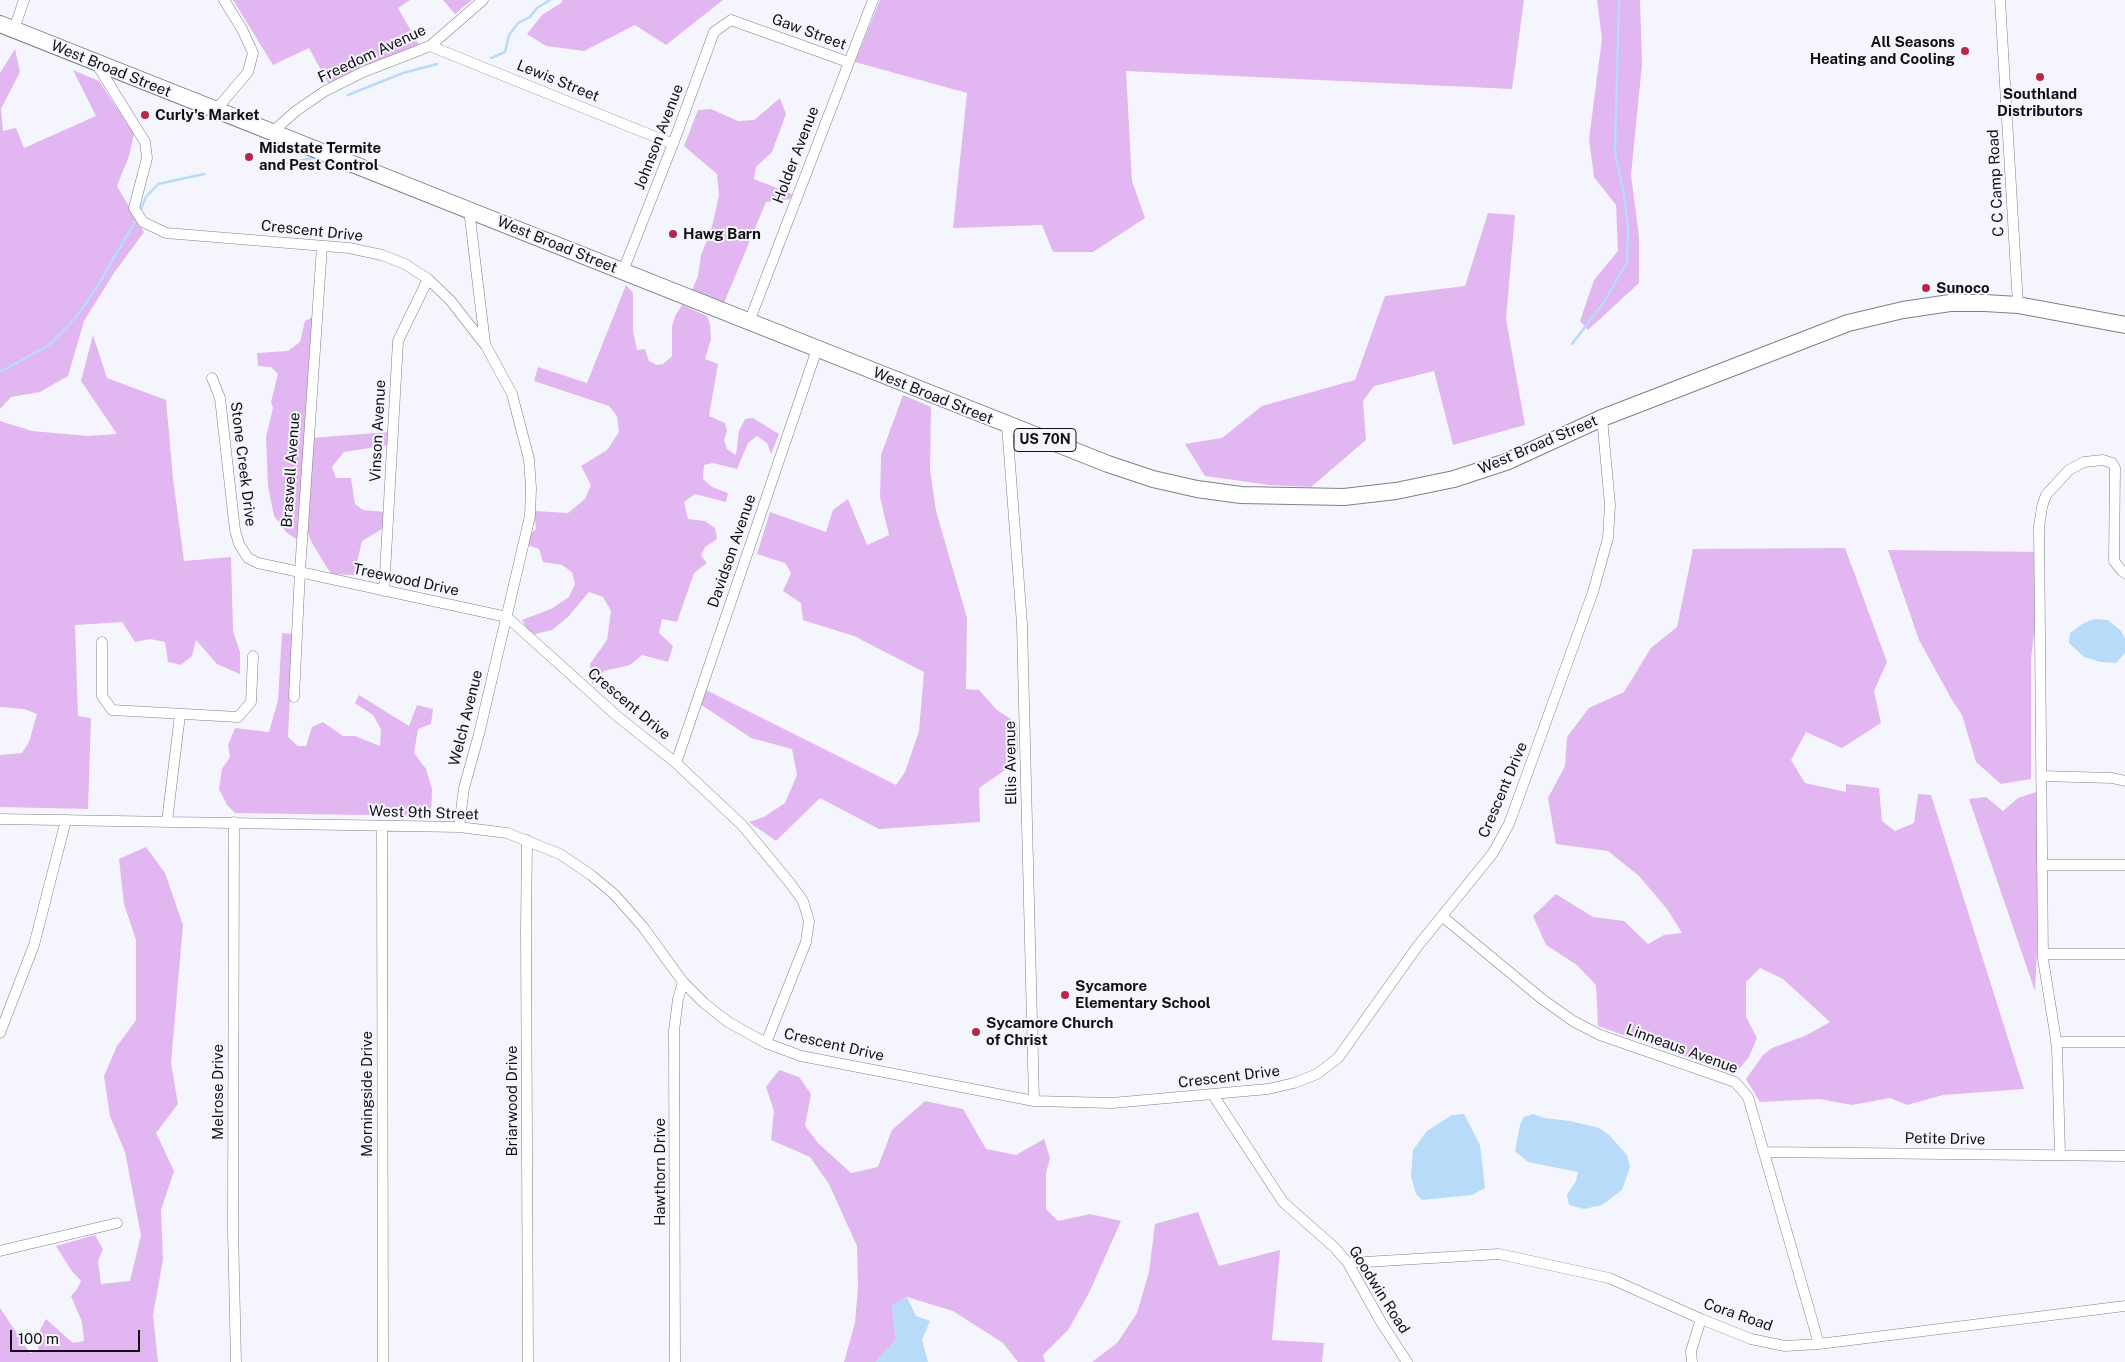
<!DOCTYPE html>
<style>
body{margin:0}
#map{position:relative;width:2125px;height:1362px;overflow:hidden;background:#f5f6fd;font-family:"Public Sans",sans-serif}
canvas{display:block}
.scale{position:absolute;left:10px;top:1330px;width:130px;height:22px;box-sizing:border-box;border:2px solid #101012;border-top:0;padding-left:6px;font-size:15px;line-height:18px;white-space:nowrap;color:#101012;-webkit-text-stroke:4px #f5f6fd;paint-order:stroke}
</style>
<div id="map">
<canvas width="2125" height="1362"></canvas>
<div class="scale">100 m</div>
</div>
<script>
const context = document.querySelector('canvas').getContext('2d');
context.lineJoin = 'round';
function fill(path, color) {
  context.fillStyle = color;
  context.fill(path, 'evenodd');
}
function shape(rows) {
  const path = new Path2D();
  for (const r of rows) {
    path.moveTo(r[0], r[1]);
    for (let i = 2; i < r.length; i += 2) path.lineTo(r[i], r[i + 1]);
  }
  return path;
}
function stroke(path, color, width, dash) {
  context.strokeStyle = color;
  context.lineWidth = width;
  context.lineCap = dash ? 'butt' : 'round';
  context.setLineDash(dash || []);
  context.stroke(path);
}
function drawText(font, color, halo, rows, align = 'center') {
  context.font = font + ' "Public Sans",sans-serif';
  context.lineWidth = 4;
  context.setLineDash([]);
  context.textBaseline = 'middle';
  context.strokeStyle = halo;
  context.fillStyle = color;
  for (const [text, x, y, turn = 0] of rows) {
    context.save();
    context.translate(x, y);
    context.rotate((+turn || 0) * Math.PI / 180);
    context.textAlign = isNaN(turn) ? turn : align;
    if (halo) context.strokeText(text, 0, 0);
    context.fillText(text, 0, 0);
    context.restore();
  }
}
fill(shape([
 [233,0,410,0,398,8,419,45,328,83,309,48,273,65],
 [443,0,472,0,455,14],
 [563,0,723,0,666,45,635,25,584,51,546,46,527,34,542,15,561,3],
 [880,0,1524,0,1512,89,1126,71,1132,181,1145,218,1093,252,1053,252,1042,225,953,228,967,93,855,62],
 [1597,0,1640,0,1642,64,1631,175,1639,237,1639,283,1588,330,1580,321,1594,280,1618,251,1616,205,1594,177,1589,139,1602,39],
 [15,49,20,72,1,109,3,131,16,128,24,148,96,116,73,70,99,81,134,134,129,156,117,186,144,232,114,273,84,321,68,376,40,392,11,397,0,409,0,73],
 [780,98,786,114,772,152,756,167,754,179,792,194,790,199,766,202,724,303,692,290,698,276,701,255,712,227,719,195,717,174,684,146,698,110,711,109,738,121,754,120],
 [1488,213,1515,215,1506,319,1525,425,1453,445,1434,371,1374,386,1363,401,1366,440,1311,487,1270,485,1205,476,1185,444,1222,438,1262,406,1355,380,1385,296,1465,286],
 [626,285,633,293,633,331,637,350,645,349,649,361,657,365,663,364,672,356,672,327,675,316,682,305,707,316,710,324,711,339,705,359,718,364,709,416,725,423,727,431,724,440,727,449,736,455,739,431,745,419,753,418,779,434,771,454,767,443,757,436,748,443,737,469,713,463,704,465,703,479,712,487,728,493,726,502,695,494,684,502,688,519,705,521,715,528,717,539,705,547,701,556,707,563,694,573,677,622,662,619,659,633,673,646,668,662,642,655,630,665,604,671,592,684,590,664,607,640,611,611,603,597,589,592,568,617,552,630,531,635,522,620,551,609,569,597,575,584,572,572,562,565,543,562,539,549,527,545,530,534,536,529,534,511,568,513,585,499,591,485,581,466,607,450,619,432,617,416,609,406,534,381,538,367,587,383],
 [313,317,299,535,296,539,286,532,274,516,268,486,266,437,273,408,271,402,278,374,271,367,258,366,257,353,288,351,300,342,305,321],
 [93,335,107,378,166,400,173,478,184,561,231,557,233,631,240,652,240,674,217,664,196,640,192,656,181,665,168,662,165,642,150,639,135,642,122,622,75,625,78,716,91,718,88,809,0,807,0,755,22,753,29,742,37,714,24,709,0,707,0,421,32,431,88,436,117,434,81,381],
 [903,395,931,407,930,470,936,511,967,618,966,689,979,690,997,710,1017,723,1018,752,1008,768,979,788,980,822,879,829,820,798,776,841,749,822,764,817,785,803,797,775,792,749,751,738,700,704,706,690,896,785,905,772,919,731,924,672,854,636,803,620,801,603,783,591,791,573,785,563,757,554,770,512,826,532,833,510,848,499,867,545,889,535,880,497,881,455],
 [389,432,388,445,344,452,332,467,336,478,351,478,355,504,363,510,385,512,384,528,362,541,354,575,331,574,312,543,305,526,311,438],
 [1845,548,1887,662,1874,691,1881,723,1842,748,1806,732,1791,760,1805,783,1846,792,1846,784,1879,788,1882,821,1895,831,1914,823,1918,794,1931,795,2024,1089,1943,1095,1907,1105,1890,1098,1852,1105,1819,1099,1760,1102,1746,1079,1763,1055,1772,1048,1805,1036,1830,1022,1783,979,1760,968,1746,982,1746,1017,1757,1038,1749,1057,1735,1074,1598,1026,1596,985,1577,965,1546,945,1533,916,1556,894,1593,917,1624,921,1648,944,1664,935,1682,933,1667,909,1639,876,1608,851,1556,844,1548,798,1565,766,1567,737,1589,708,1624,692,1651,648,1677,627,1693,549],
 [1888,550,2043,552,2031,660,2031,779,2001,784,1976,762,1962,715,1952,700,1919,640],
 [282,633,293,634,288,737,298,746,306,746,312,727,323,722,343,736,355,736,380,746,381,729,373,715,355,703,359,695,409,726,417,705,433,709,431,724,418,729,414,753,426,769,432,789,431,816,235,813,227,805,219,789,222,769,230,757,228,745,235,728,269,732,278,700],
 [2045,789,2035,991,1969,799,1986,797,2003,811,2018,798],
 [146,847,165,873,183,925,171,1063,178,1104,156,1133,174,1171,161,1210,163,1260,153,1315,158,1362,0,1362,0,1308,30,1353,38,1351,40,1330,46,1319,73,1343,84,1341,82,1322,71,1296,77,1289,81,1281,71,1270,56,1246,95,1235,103,1249,98,1261,101,1284,130,1281,141,1235,125,1152,110,1116,104,1076,117,1046,136,1020,136,940,124,904,119,859],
 [779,1070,799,1077,811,1094,805,1126,819,1144,851,1173,878,1167,892,1130,925,1101,963,1109,986,1149,1016,1155,1044,1139,1050,1158,1046,1173,1046,1209,1058,1221,1090,1214,1121,1221,1089,1293,1068,1330,1043,1355,1045,1362,1018,1362,1003,1343,953,1311,907,1297,892,1306,896,1339,876,1362,844,1362,855,1323,858,1287,857,1246,829,1184,810,1157,771,1140,774,1111,766,1087],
 [1198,1212,1219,1266,1280,1250,1272,1340,1324,1343,1322,1362,1092,1362,1117,1343,1137,1313,1149,1272,1155,1224]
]), '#e1b6f1');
fill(shape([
 [2094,619,2108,620,2121,631,2125,639,2125,653,2116,663,2101,662,2084,657,2069,643,2070,633,2082,624],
 [1464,1114,1480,1145,1485,1188,1472,1195,1422,1200,1416,1194,1411,1176,1413,1150,1427,1131,1452,1115],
 [1533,1114,1544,1118,1570,1121,1599,1128,1609,1135,1627,1155,1630,1167,1622,1190,1602,1205,1584,1209,1569,1205,1567,1195,1576,1181,1578,1172,1528,1162,1515,1151,1520,1125,1524,1117],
 [907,1297,916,1316,930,1321,922,1340,928,1362,876,1362,896,1339,892,1306]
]), '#b7dbf8');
stroke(shape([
 [491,58,505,52,509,35,518,23,530,17,537,8,550,0],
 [348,95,403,73,437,64],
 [267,167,313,158],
 [140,211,146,197,158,184,204,174],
 [1572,344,1604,302,1627,262,1628,228,1624,195,1615,152,1619,0],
 [0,372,49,345,77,316,100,282,137,218]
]), '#b7dbf8', 2.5);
const street = shape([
 [2000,0,2018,305],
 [14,29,24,0],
 [430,46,673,144],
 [96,63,145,142,147,158,134,208,143,222,166,233,349,248,382,255,405,264,428,279,450,300,486,346,512,394,529,459,531,488,530,516,479,734,464,788,459,827],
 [215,111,248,72,253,53,242,29,224,0],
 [271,133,296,111,325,91,363,72,430,46,483,0],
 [469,210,485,343],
 [623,271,673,144,714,32,731,20,848,62],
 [749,322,873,0],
 [212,378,220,398,235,530,239,544,248,558,258,563,507,617,617,716,676,763,742,825,790,883,803,901,809,921,806,942,766,1043],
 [1007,425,1022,624,1034,1101],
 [384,591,398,341,428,279],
 [102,642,102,696,112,710,238,717,251,702,253,656],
 [294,697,300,571,322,246],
 [676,763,817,349],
 [2041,776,2112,778,2125,781],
 [0,819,459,827,507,833,560,854,591,875,614,894,643,927,683,982,704,1003,728,1022,766,1043,801,1056,1034,1101,1112,1103,1268,1089,1294,1083,1317,1074,1338,1058,1417,947,1493,853,1509,824,1593,592,1608,538,1610,505,1602,418],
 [167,821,180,715],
 [234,822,233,1229,236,1362],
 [382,826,383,1362],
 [527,840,526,928,528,1362],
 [2042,865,2125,865],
 [1443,917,1542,999,1573,1021,1600,1035,1735,1082,1748,1097,1819,1344],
 [2043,954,2125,954],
 [0,1033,34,945,66,820],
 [2056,1042,2125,1042],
 [1213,1095,1283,1202,1334,1247,1348,1263,1381,1322,1407,1362],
 [1764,1152,2125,1156],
 [2060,1155,2057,1046,2043,959,2039,527,2042,507,2046,495,2069,470,2084,462,2103,460,2112,463,2115,468,2114,561,2122,571,2125,573],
 [0,1251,117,1223],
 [1348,1263,1499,1254,1609,1278,1701,1319,1751,1339,1785,1346,1819,1344,2125,1306],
 [675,1362,674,1031,678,999,683,982],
 [1692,1362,1691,1351,1701,1319]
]);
const primary = shape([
 [0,24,1108,464,1153,479,1197,489,1241,495,1344,497,1396,491,1454,479,1506,462,1602,418,1848,323,1903,310,1950,303,1985,303,2018,305,2125,325]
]);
stroke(street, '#7f8086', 11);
stroke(primary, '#7f8086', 18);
stroke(street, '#fff', 10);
stroke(primary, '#fff', 16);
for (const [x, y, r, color] of [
 [1965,51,5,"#b8274a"],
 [2040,77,5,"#b8274a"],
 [145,115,5,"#b8274a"],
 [249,157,5,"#b8274a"],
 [673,234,5,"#b8274a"],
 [1926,288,5,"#b8274a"],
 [1065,995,5,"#b8274a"],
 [976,1032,5,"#b8274a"]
]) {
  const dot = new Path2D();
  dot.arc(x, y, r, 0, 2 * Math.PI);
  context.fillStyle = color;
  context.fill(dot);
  stroke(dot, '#f5f6fd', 2);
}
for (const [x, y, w] of [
 [1045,440,62]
]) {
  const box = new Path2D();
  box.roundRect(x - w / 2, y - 11.5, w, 23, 4);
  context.fillStyle = '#f5f6fd';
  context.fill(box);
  stroke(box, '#101012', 1);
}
drawText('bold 14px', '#101012', null, [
 ["US 70N",1045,440]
]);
drawText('15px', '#101012', '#f5f6fd', [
 ["Gaw Street",809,32,20],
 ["Freedom Avenue",372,54,-25],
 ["West Broad Street",111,69,22],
 ["Lewis Street",558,81,22],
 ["Johnson Avenue",659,137,-69],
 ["Holder Avenue",796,155,-69],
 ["C C Camp Road",1996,183,-93],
 ["Crescent Drive",312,231,6],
 ["West Broad Street",557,245,22],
 ["West Broad Street",933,396,22],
 ["Vinson Avenue",378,431,-87],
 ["West Broad Street",1538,445,-23],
 ["Stone Creek Drive",243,464,83],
 ["Braswell Avenue",291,470,-86],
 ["Davidson Avenue",732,551,-71],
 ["Treewood Drive",406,580,12],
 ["Crescent Drive",629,704,40],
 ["Welch Avenue",466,718,-76],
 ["Ellis Avenue",1011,763,-91],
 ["Crescent Drive",1503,790,-67],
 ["West 9th Street",424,813,2],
 ["Crescent Drive",834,1045,13],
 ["Linneaus Avenue",1682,1049,20],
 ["Crescent Drive",1229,1077,-7],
 ["Melrose Drive",218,1092,-90],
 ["Morningside Drive",367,1094,-90],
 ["Briarwood Drive",512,1101,-90],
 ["Petite Drive",1945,1139,1],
 ["Hawthorn Drive",660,1172,-90],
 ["Goodwin Road",1379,1290,58],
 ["Cora Road",1738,1315,19]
]);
drawText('bold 15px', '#101012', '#f5f6fd', [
 ["All Seasons",1955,42,"right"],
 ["Heating and Cooling",1955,59,"right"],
 ["Southland",2040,94,"center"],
 ["Distributors",2040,111,"center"],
 ["Curly's Market",155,115],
 ["Midstate Termite",259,148],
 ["and Pest Control",259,165],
 ["Hawg Barn",683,234],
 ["Sunoco",1936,288],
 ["Sycamore",1075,986],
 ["Elementary School",1075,1003],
 ["Sycamore Church",986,1023],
 ["of Christ",986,1040]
], 'left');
</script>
